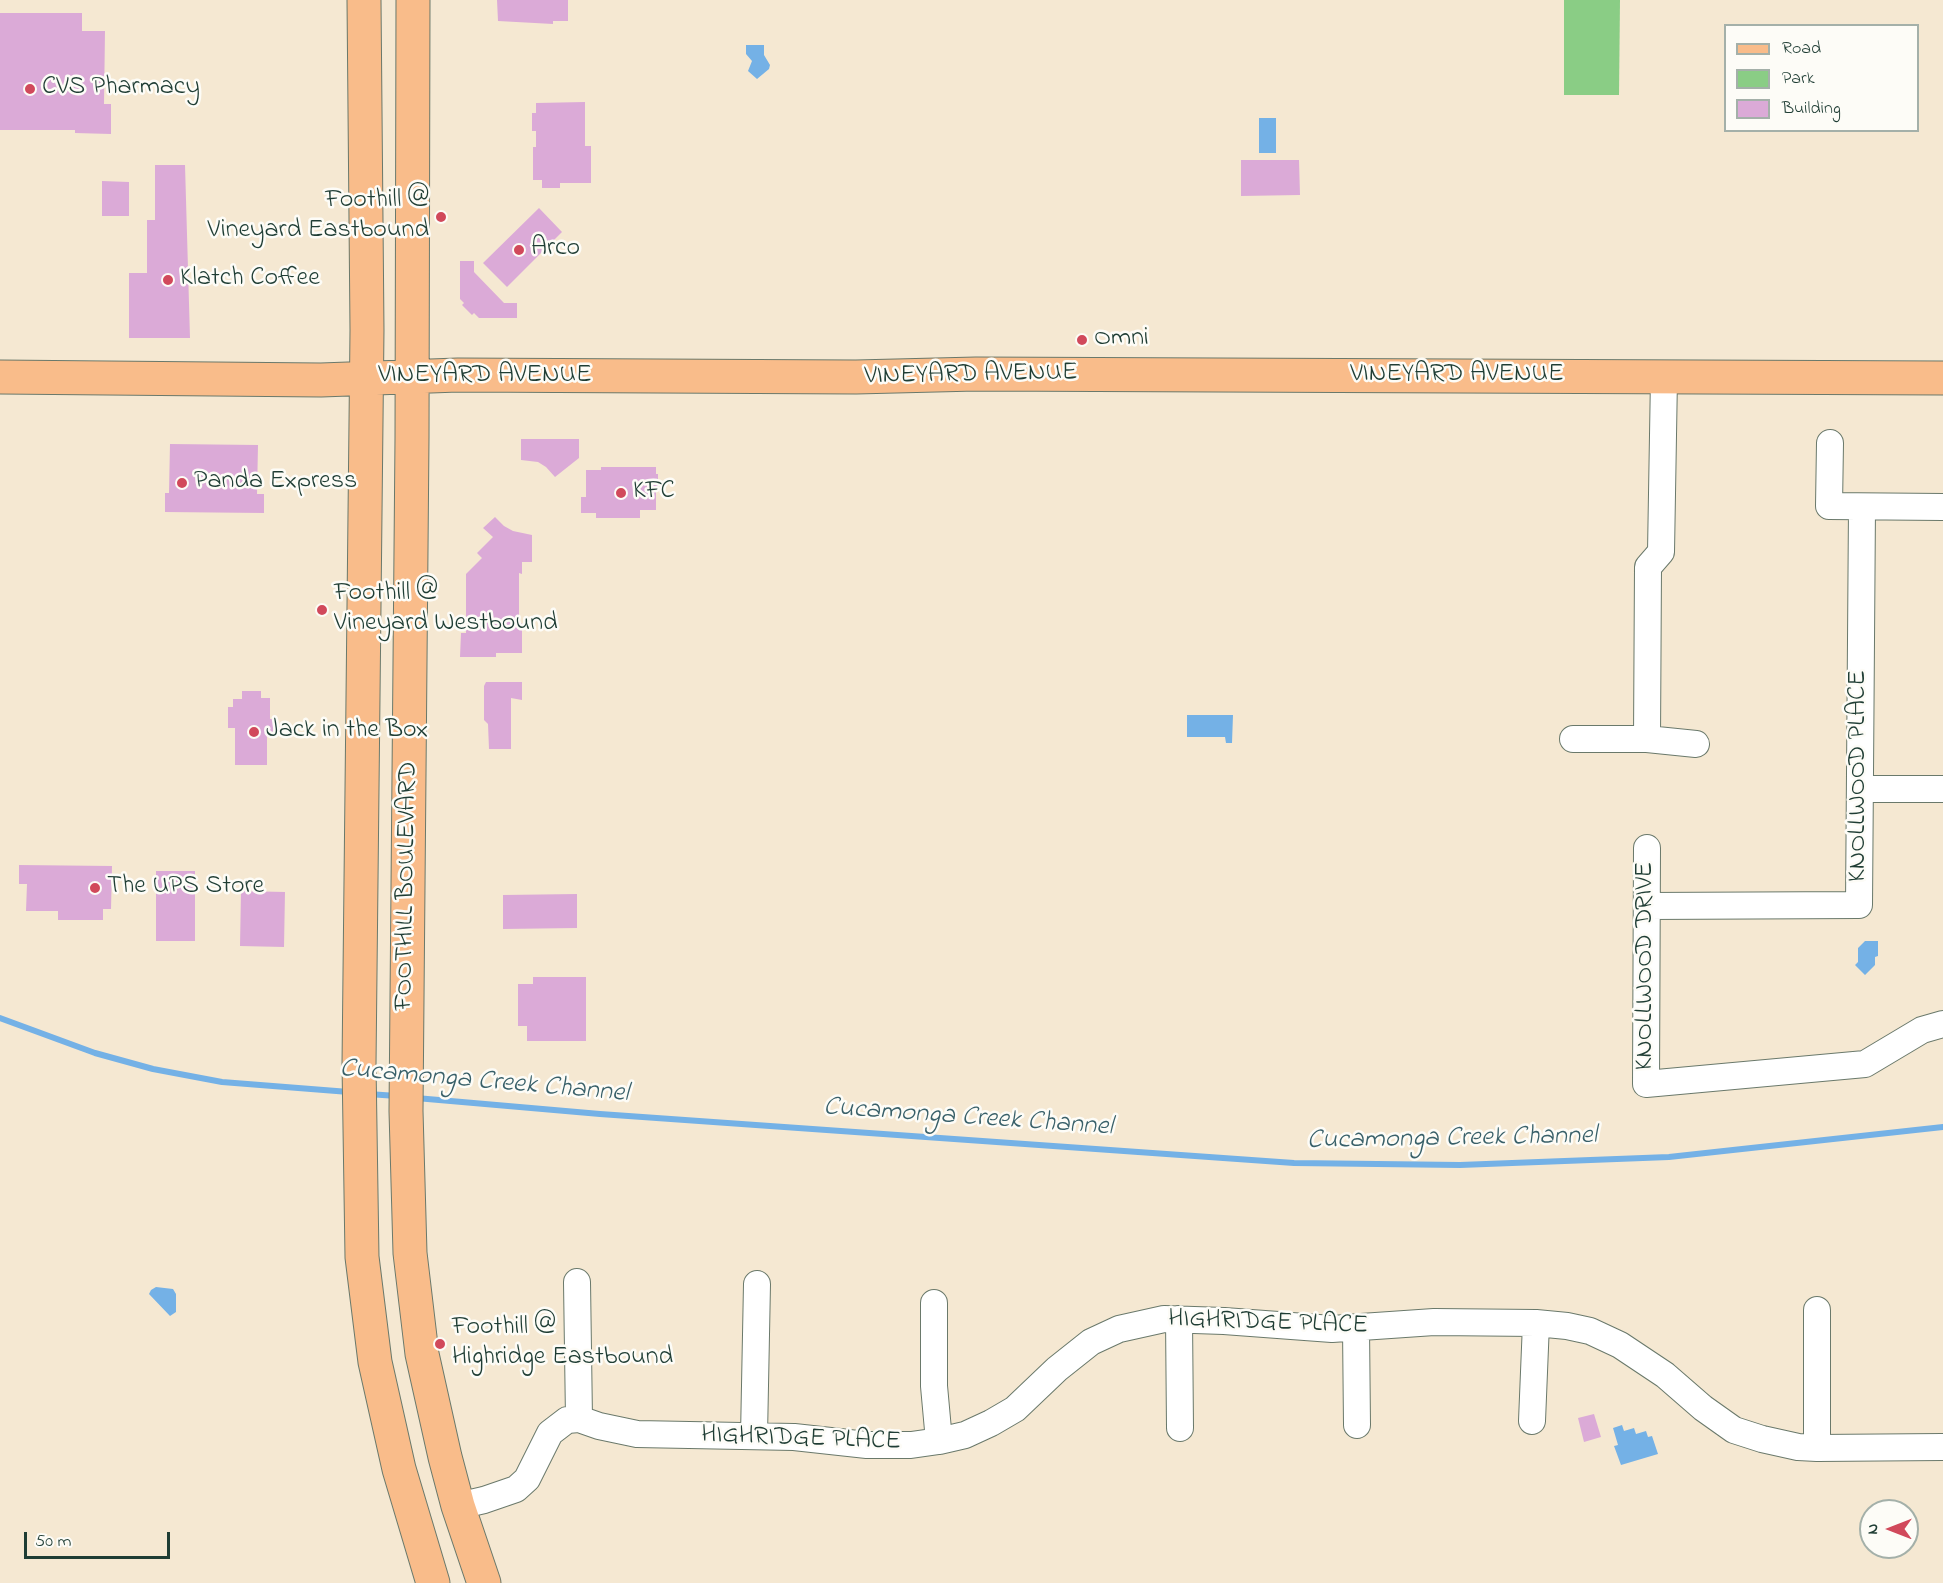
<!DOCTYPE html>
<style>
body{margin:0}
#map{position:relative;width:1943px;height:1583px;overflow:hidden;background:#f5e8d2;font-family:"Indie Flower",sans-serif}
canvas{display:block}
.legend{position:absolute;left:1724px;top:24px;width:195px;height:108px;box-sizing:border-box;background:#fdfcf7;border:2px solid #a4b0a9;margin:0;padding:8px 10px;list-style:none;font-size:18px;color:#1f3d34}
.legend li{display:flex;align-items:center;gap:12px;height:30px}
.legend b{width:30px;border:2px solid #a4b0a9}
.north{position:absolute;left:1859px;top:1499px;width:60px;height:60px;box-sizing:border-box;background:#fdfcf7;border:2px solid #a4b0a9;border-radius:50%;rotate:270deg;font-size:16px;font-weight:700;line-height:24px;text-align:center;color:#1f3d34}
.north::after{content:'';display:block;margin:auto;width:21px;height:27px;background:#d1495b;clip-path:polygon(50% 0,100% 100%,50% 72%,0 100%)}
.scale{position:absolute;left:24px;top:1532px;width:146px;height:27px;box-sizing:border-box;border:3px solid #1f3d34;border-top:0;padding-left:8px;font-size:18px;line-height:21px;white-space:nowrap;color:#1f3d34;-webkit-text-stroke:4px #fdfcf7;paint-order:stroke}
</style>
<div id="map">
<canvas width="1943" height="1583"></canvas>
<ul class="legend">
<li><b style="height:8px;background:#f9bc8a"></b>Road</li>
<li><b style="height:16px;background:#8acd85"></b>Park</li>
<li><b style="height:16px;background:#dbaad7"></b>Building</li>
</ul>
<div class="north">N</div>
<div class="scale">50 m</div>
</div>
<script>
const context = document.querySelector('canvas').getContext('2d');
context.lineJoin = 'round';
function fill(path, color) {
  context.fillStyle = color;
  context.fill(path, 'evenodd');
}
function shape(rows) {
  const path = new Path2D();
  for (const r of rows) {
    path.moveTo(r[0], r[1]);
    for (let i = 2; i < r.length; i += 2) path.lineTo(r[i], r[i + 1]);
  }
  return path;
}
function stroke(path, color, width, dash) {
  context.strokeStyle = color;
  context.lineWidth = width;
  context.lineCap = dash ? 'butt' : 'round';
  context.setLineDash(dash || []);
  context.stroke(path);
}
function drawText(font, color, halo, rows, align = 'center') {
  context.font = font + ' "Indie Flower",sans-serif';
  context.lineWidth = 5;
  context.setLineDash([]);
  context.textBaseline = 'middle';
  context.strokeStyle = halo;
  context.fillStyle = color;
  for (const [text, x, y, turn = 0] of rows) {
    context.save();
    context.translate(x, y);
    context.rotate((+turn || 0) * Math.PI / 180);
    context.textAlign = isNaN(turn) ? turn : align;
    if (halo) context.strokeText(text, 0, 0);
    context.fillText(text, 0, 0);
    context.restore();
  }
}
fill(shape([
 [1564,0,1620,0,1619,95,1564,95]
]), '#8acd85');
fill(shape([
 [746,45,764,45,764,55,770,65,769,69,757,79,748,71,752,61,746,54],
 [1259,118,1276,118,1276,153,1259,153],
 [1187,715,1233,715,1232,743,1226,743,1225,737,1187,737],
 [1865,941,1878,941,1878,956,1875,957,1875,965,1865,975,1855,965,1858,962,1858,948],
 [156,1287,173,1289,176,1294,176,1312,170,1316,149,1294,151,1290],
 [1622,1425,1624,1431,1634,1428,1636,1434,1646,1431,1648,1437,1652,1436,1658,1454,1621,1465,1614,1446,1618,1445,1613,1428]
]), '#74b1e6');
stroke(shape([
 [0,1018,95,1053,153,1069,222,1082,349,1092],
 [368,1094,397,1096],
 [416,1098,600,1114,1294,1163,1460,1165,1669,1157,1943,1127]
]), '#74b1e6', 6);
fill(shape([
 [497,0,568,0,568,21,553,21,553,24,498,21],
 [0,13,82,13,82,31,105,31,104,104,111,104,111,134,75,133,75,130,0,130],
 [585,102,585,146,591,146,591,183,560,183,560,188,542,188,542,180,533,180,533,147,536,147,536,131,532,131,532,113,536,113,536,103],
 [1241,160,1299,160,1300,195,1241,196],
 [155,165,185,165,190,338,129,338,129,273,147,273,147,220,155,220],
 [102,181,129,182,129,216,102,216],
 [539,208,562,232,507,287,483,263],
 [460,261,474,261,474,272,504,303,517,303,517,318,479,318,474,313,472,315,462,305,464,303,460,299],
 [521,439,579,439,579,458,555,477,546,467,538,462,521,460],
 [170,444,258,445,257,494,264,494,264,513,165,512,165,493,169,493],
 [601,467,656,467,656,474,658,474,658,488,656,488,656,510,640,510,640,518,596,518,596,513,581,513,581,497,586,497,586,470,601,470],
 [495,517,504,526,513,531,532,535,532,562,522,562,522,574,519,573,519,623,522,623,522,653,496,653,496,657,460,657,461,633,466,633,466,574,482,558,477,553,493,537,483,528],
 [486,682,522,682,522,700,511,698,511,749,489,749,488,724,484,720,484,686],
 [242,691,261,691,261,698,270,698,270,719,273,719,273,736,267,736,267,765,235,765,235,728,228,728,228,707,233,707,233,699,242,699],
 [19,865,112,866,111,909,103,909,103,920,58,920,58,911,26,911,27,884,19,884],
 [156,871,195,871,195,941,156,941],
 [241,891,285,892,284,947,240,946],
 [577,894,577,928,503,929,503,895],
 [533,977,586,977,586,1041,527,1041,527,1026,518,1026,518,984,533,984],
 [1594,1414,1601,1437,1584,1442,1578,1418]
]), '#dbaad7');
const minor = shape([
 [1830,443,1829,506,1943,507],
 [1573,739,1647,739,1696,744],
 [1647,739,1648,567,1661,552,1664,377],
 [1860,789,1943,789],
 [1647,848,1646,1084,1865,1064,1922,1030,1943,1024],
 [1647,906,1859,905,1862,507],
 [577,1282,579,1419],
 [934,1303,934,1386,939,1441],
 [1179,1319,1180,1428],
 [1356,1328,1357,1425],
 [1532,1421,1536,1323],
 [754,1436,757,1284],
 [1817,1448,1817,1310],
 [458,1506,484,1500,516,1489,527,1479,550,1433,567,1420,579,1419,599,1426,637,1434,794,1437,867,1445,911,1445,939,1441,965,1435,991,1423,1015,1409,1057,1369,1091,1342,1119,1329,1164,1319,1224,1321,1332,1329,1434,1322,1536,1323,1567,1326,1590,1331,1620,1345,1665,1375,1703,1408,1734,1430,1762,1439,1798,1447,1817,1448,1943,1447]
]);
const major = shape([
 [364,0,367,330,359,1064,362,1257,375,1362,399,1469,433,1583],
 [413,0,412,438,406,1111,410,1253,422,1354,445,1457,458,1506,484,1583],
 [0,377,321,380,458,375,856,377,976,374,1943,378]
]);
stroke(minor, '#6a796b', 28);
stroke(major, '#6a796b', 35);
stroke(minor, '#fff', 26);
stroke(major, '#f9bc8a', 33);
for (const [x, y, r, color] of [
 [30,89,6,"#d1495b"],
 [441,217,6,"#d1495b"],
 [519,250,6,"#d1495b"],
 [168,280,6,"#d1495b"],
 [1082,340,6,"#d1495b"],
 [182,483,6,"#d1495b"],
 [621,493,6,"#d1495b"],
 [322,610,6,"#d1495b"],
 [254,732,6,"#d1495b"],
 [95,888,6,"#d1495b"],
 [440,1344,6,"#d1495b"]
]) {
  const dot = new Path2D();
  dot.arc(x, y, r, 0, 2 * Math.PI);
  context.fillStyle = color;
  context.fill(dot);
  stroke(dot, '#fdfcf7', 2);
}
drawText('26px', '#1f3d34', '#fdfcf7', [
 ["CVS Pharmacy",42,89],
 ["Foothill @",429,202,"right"],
 ["Vineyard Eastbound",429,232,"right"],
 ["Arco",531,250],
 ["Klatch Coffee",180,280],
 ["Omni",1094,340],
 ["Panda Express",194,483],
 ["KFC",633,493],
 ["Foothill @",334,595],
 ["Vineyard Westbound",334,625],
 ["Jack in the Box",266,732],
 ["The UPS Store",107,888],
 ["Foothill @",452,1329],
 ["Highridge Eastbound",452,1359]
], 'left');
drawText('26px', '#1f3d34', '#fdfcf7', [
 ["VINEYARD AVENUE",971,376,-1],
 ["VINEYARD AVENUE",1457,376],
 ["VINEYARD AVENUE",485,377],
 ["KNOLLWOOD PLACE",1860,776,-90],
 ["FOOTHILL BOULEVARD",408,886,-89],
 ["KNOLLWOOD DRIVE",1647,966,-90],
 ["HIGHRIDGE PLACE",1268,1324,2],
 ["HIGHRIDGE PLACE",801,1440,2]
]);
drawText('italic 27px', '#396069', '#fdfcf7', [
 ["Cucamonga Creek Channel",484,1083,5],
 ["Cucamonga Creek Channel",968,1119,4],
 ["Cucamonga Creek Channel",1452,1140,-1]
]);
</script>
